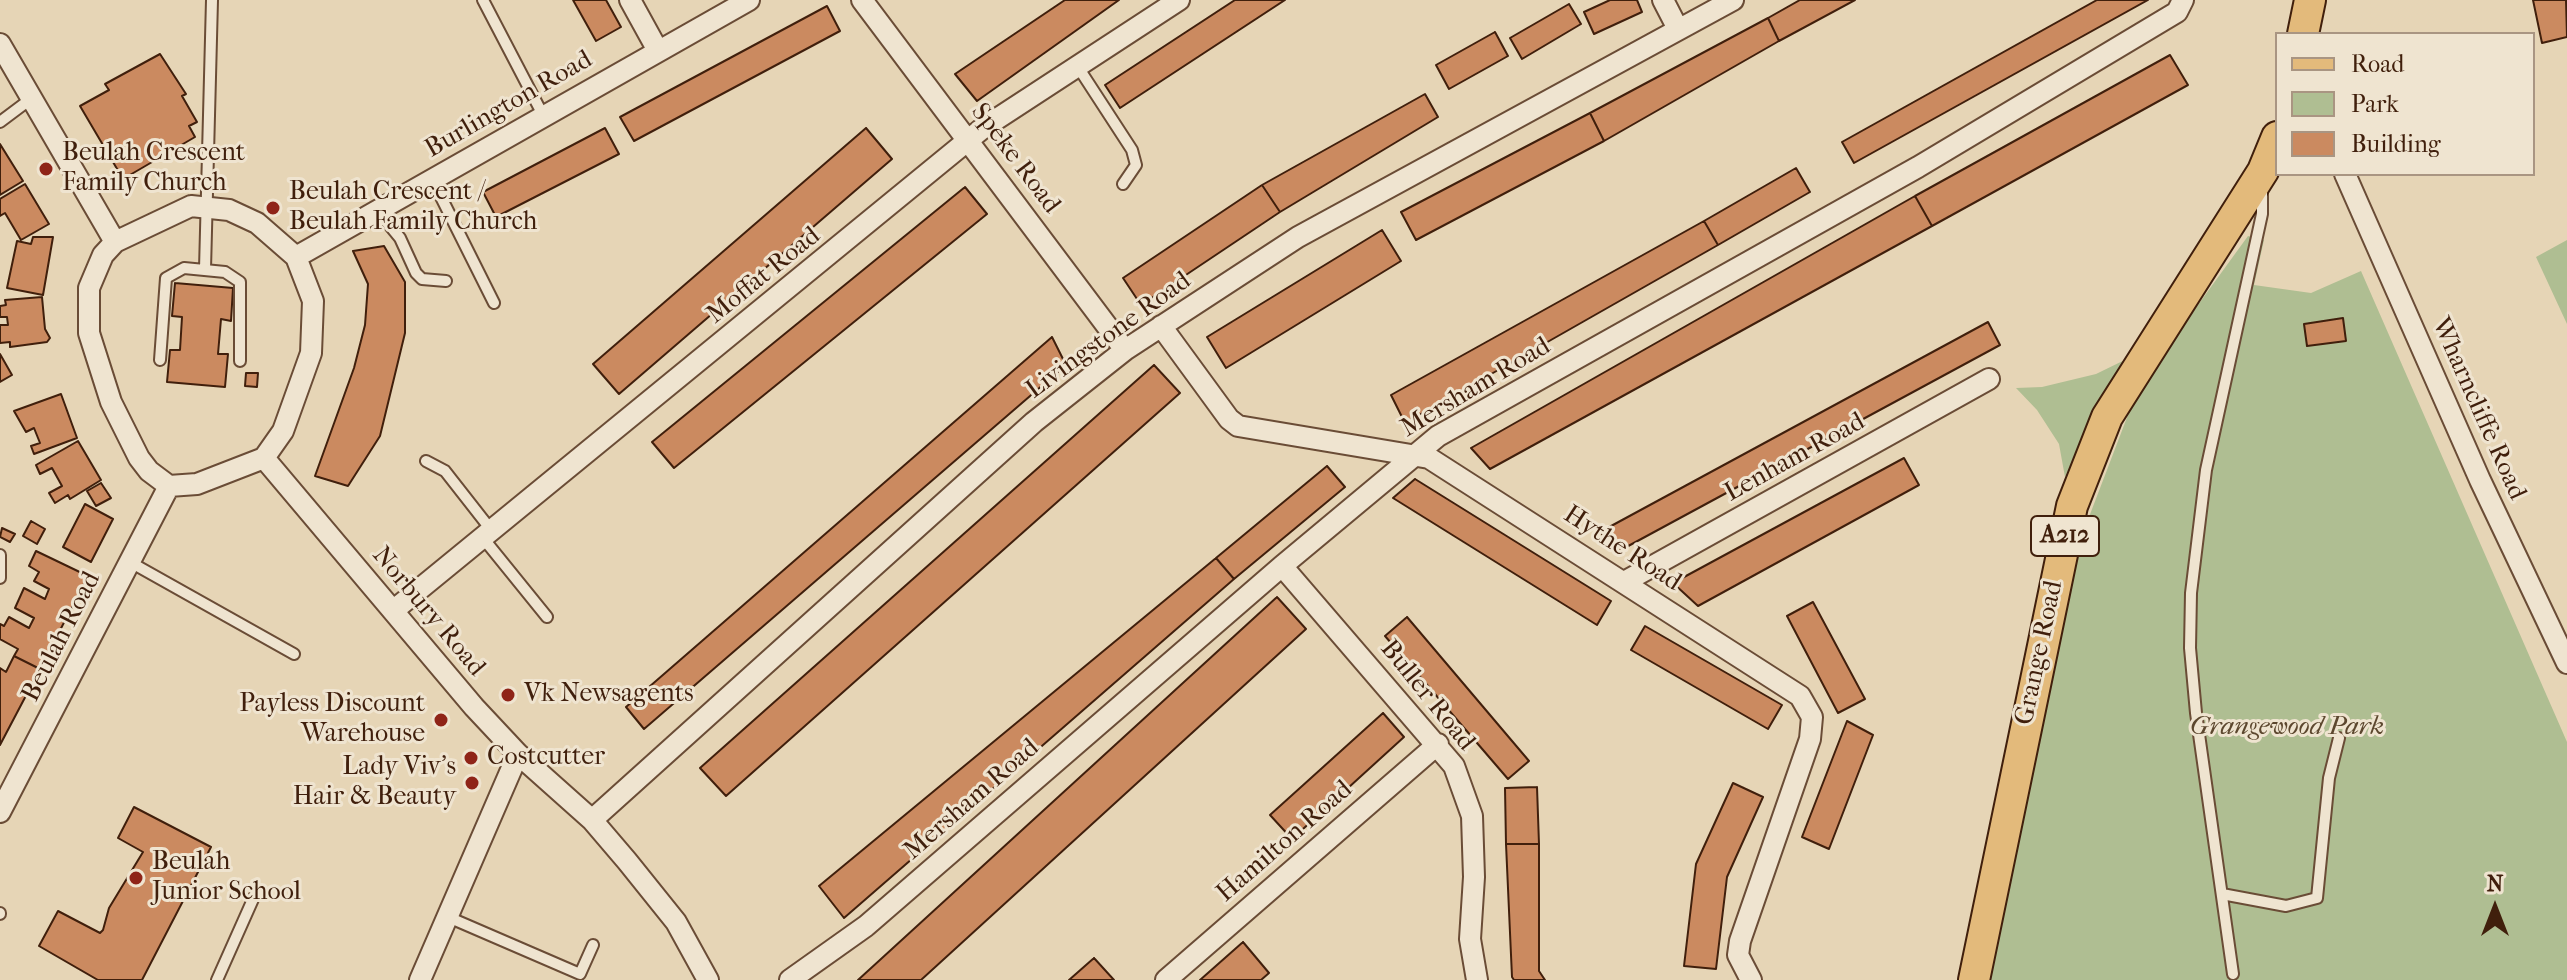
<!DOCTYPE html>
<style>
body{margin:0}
#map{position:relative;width:2567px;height:980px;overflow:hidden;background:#e6d5b6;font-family:"IM FELL French Canon",serif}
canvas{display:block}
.legend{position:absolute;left:2275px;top:32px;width:260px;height:144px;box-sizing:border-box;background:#efe4d0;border:2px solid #a99582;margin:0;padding:10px 14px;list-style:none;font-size:24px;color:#401f0c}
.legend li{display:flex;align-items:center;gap:16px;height:40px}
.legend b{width:40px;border:2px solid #a99582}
.north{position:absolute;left:2455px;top:868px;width:80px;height:80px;-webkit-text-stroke:6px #efe4d0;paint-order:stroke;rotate:0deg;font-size:22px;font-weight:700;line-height:32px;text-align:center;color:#401f0c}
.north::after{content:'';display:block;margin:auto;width:28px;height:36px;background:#401f0c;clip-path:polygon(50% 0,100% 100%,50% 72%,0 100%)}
</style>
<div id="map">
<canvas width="2567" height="980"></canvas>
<ul class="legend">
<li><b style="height:10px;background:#e3ba7b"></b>Road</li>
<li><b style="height:22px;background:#afbe92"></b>Park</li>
<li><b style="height:22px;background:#cb8a60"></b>Building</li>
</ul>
<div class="north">N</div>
</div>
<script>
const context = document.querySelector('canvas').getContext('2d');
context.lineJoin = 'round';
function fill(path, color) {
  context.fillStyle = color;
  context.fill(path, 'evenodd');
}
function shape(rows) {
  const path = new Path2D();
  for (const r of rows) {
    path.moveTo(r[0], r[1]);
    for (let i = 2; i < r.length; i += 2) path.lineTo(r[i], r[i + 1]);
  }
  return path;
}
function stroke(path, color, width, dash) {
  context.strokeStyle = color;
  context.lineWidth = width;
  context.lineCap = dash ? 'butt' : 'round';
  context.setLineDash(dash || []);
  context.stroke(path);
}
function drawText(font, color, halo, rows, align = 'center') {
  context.font = font + ' "IM FELL French Canon",serif';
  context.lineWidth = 6;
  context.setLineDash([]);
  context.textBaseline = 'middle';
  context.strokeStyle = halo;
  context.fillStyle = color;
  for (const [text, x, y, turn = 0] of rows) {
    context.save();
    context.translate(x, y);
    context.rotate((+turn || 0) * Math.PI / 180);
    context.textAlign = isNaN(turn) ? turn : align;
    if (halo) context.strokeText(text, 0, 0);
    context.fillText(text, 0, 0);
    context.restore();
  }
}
fill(shape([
 [2248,236,2264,240,2254,285,2311,293,2361,271,2567,742,2567,980,1988,980,2071,551,2089,517,2139,386],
 [2567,240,2567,324,2536,257],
 [2135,355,2095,412,2065,477,2059,444,2037,410,2016,388,2042,387,2096,374]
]), '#afbe92');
const building = shape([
 [573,0,606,0,621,27,596,41,573,0],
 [1065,0,1119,0,977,101,955,74,1065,0],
 [1235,0,1285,0,1120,108,1105,85,1235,0],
 [1610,0,1637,0,1642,12,1594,34,1584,12,1610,0],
 [1800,0,1855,0,1779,41,1768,18,1800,0],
 [2097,0,2148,0,1854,163,1842,142,2097,0],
 [2533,0,2566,0,2567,37,2542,43,2533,0],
 [1569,4,1581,24,1522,59,1510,38,1569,4],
 [827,6,840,31,634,141,620,117,827,6],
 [1768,18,1779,41,1604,141,1590,113,1768,18],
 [1495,32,1508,56,1449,89,1436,65,1495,32],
 [160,54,186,94,182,96,197,122,189,126,195,137,123,179,80,106,109,90,105,84,160,54],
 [2170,55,2188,85,1932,226,1915,196,2170,55],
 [1425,94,1438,117,1280,212,1262,185,1425,94],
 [1590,113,1604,141,1416,240,1401,212,1590,113],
 [605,128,619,154,496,217,483,192,605,128],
 [866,128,892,159,619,394,593,364,866,128],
 [0,144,23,181,0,195,0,144],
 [1796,168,1810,192,1718,245,1704,221,1796,168],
 [25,184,49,224,21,240,5,213,0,216,0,199,25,184],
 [1262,185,1280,212,1141,305,1123,278,1262,185],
 [965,187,987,214,674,468,652,442,965,187],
 [1915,196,1932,226,1490,469,1471,448,1915,196],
 [1704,221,1718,245,1405,423,1391,395,1704,221],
 [1382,230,1401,261,1226,368,1207,337,1382,230],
 [33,237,53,237,43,295,7,288,17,241,31,244,33,237],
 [384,246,405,282,405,333,380,436,348,486,315,476,354,368,365,325,368,284,353,251,384,246],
 [175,283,233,288,231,321,221,319,218,354,228,354,225,387,167,382,170,350,180,350,182,317,172,316,175,283],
 [42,297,45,329,50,338,47,342,10,347,10,342,0,343,0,325,8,325,7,317,0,317,0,306,6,305,5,300,42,297],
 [2343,318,2346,341,2307,346,2304,324,2343,318],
 [1988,322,2000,345,1619,551,1600,532,1988,322],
 [1052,337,1066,365,644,729,626,707,1052,337],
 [0,354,12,375,0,382,0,354],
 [1154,365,1180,393,726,796,700,768,1154,365],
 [246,373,258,373,257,387,245,386,246,373],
 [61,394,77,438,34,454,31,446,40,443,34,428,26,432,14,411,61,394],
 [78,441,101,480,70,499,68,495,55,503,49,493,62,486,52,468,40,474,36,465,78,441],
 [1904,458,1919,485,1698,606,1673,583,1904,458],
 [1327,466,1345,487,1234,579,1216,558,1327,466],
 [1415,479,1611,601,1597,625,1393,498,1415,479],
 [101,483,111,498,96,506,87,491,101,483],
 [85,504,113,519,91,562,63,547,85,504],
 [31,521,45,529,37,544,23,536,31,521],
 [2,528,15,534,10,542,0,537,2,528],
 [36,551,88,576,40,669,14,656,18,649,0,639,0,624,4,626,9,617,29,628,34,618,15,608,24,588,45,599,49,589,34,581,39,572,29,566,36,551],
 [1216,558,1234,579,844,918,819,886,1216,558],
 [1277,597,1306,629,921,980,858,980,1277,597],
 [1813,602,1865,699,1838,713,1787,616,1813,602],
 [1407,617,1529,761,1508,779,1385,636,1407,617],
 [1645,626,1782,705,1768,729,1631,650,1645,626],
 [14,656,40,669,0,745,0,668,6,672,14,656],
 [1383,713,1404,737,1292,839,1270,815,1383,713],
 [1847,721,1873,735,1829,849,1802,837,1847,721],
 [1733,783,1763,797,1727,877,1716,969,1684,966,1696,864,1733,783],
 [1537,787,1539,844,1506,844,1505,788,1537,787],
 [134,807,211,847,142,980,98,980,39,946,58,911,100,933,103,930,109,908,143,852,118,838,134,807],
 [1506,844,1539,844,1539,971,1545,980,1514,980,1512,977,1506,844],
 [1243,942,1269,973,1261,980,1200,980,1243,942],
 [1094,958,1114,980,1069,980,1094,958]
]);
fill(building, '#cb8a60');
stroke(building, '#401f0c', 2);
const service = shape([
 [483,0,543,115],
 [1078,67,1132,150,1136,165,1123,184],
 [0,122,32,98],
 [432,179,494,303],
 [377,210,400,238,416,273,422,279,446,281],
 [205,269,212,0],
 [160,360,166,278,184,268,225,272,240,282,240,361],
 [426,461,445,471,492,531],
 [483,538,547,617],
 [0,555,0,578],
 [130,562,294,654],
 [2222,894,2286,906,2317,898,2329,778,2339,738],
 [0,913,0,914],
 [448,917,580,974,593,945],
 [2233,974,2196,713,2190,648,2191,593,2206,470,2262,214,2262,189],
 [217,980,254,897]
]);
const minor = shape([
 [630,0,657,49],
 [862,0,1125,350],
 [1663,0,1678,29],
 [0,44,115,242],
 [2345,174,2480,480,2567,663],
 [191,206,229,210,257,223,296,257,313,301,311,353,283,431,264,458,197,484,169,486,149,471,139,458,111,402,89,333,89,288,103,255,115,242,191,206],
 [296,257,749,0],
 [1161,326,1229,419,1238,426,1429,458,1800,696,1812,717,1810,739,1740,941,1738,955,1751,980],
 [264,458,474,707,518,754,592,820,627,861,676,922,708,980],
 [1282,566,1454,766,1472,816,1474,877,1470,939,1477,980],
 [1626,581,1989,379],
 [394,610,983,128,1179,0],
 [0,812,169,486],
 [592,820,1034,422,1125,350,1298,237,1733,0],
 [420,980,518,754],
 [790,980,866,926,1282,566,1438,436,1918,167,2177,12,2183,0],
 [1166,980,1438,744]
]);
const primary = shape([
 [2303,34,2310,0],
 [1974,980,2072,506,2107,417,2263,171,2277,137]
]);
stroke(service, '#6a4c36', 14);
stroke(minor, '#6a4c36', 24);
stroke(primary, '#401f0c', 34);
stroke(service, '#efe4d0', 10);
stroke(minor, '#efe4d0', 20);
stroke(primary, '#e3ba7b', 30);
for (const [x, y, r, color] of [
 [46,169,8,"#8f2418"],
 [273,208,8,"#8f2418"],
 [508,695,8,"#8f2418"],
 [441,720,8,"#8f2418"],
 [471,758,8,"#8f2418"],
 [472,783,8,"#8f2418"],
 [136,878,8,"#8f2418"]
]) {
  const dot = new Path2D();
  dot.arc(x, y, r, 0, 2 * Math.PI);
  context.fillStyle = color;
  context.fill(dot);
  stroke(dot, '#efe4d0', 3);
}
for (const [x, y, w] of [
 [2065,536,68]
]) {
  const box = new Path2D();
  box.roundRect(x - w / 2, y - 20, w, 40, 6);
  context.fillStyle = '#efe4d0';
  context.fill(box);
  stroke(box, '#401f0c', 2);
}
drawText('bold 24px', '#401f0c', null, [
 ["A212",2065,536]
]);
drawText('26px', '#401f0c', '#efe4d0', [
 ["Burlington Road",509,105,-30],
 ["Speke Road",1015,159,53],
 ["Moffat Road",764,276,-39],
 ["Livingstone Road",1109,336,-36],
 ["Mersham Road",1476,388,-31],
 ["Wharncliffe Road",2478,409,66],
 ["Lenham Road",1795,458,-29],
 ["Hythe Road",1622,549,33],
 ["Norbury Road",428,612,50],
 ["Beulah Road",62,637,-63],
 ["Grange Road",2040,653,-78],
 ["Buller Road",1427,696,51],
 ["Mersham Road",972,800,-41],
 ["Hamilton Road",1285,842,-41]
]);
drawText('26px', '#401f0c', '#efe4d0', [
 ["Beulah Crescent",62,154],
 ["Family Church",62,184],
 ["Beulah Crescent /",289,193],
 ["Beulah Family Church",289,223],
 ["Vk Newsagents",524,695],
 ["Payless Discount",425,705,"right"],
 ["Warehouse",425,735,"right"],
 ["Costcutter",487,758],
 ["Lady Viv's",456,768,"right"],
 ["Hair & Beauty",456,798,"right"],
 ["Beulah",152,863],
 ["Junior School",152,893]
], 'left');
drawText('italic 26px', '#5c472e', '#efe4d0', [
 ["Grangewood Park",2287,728]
]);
</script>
